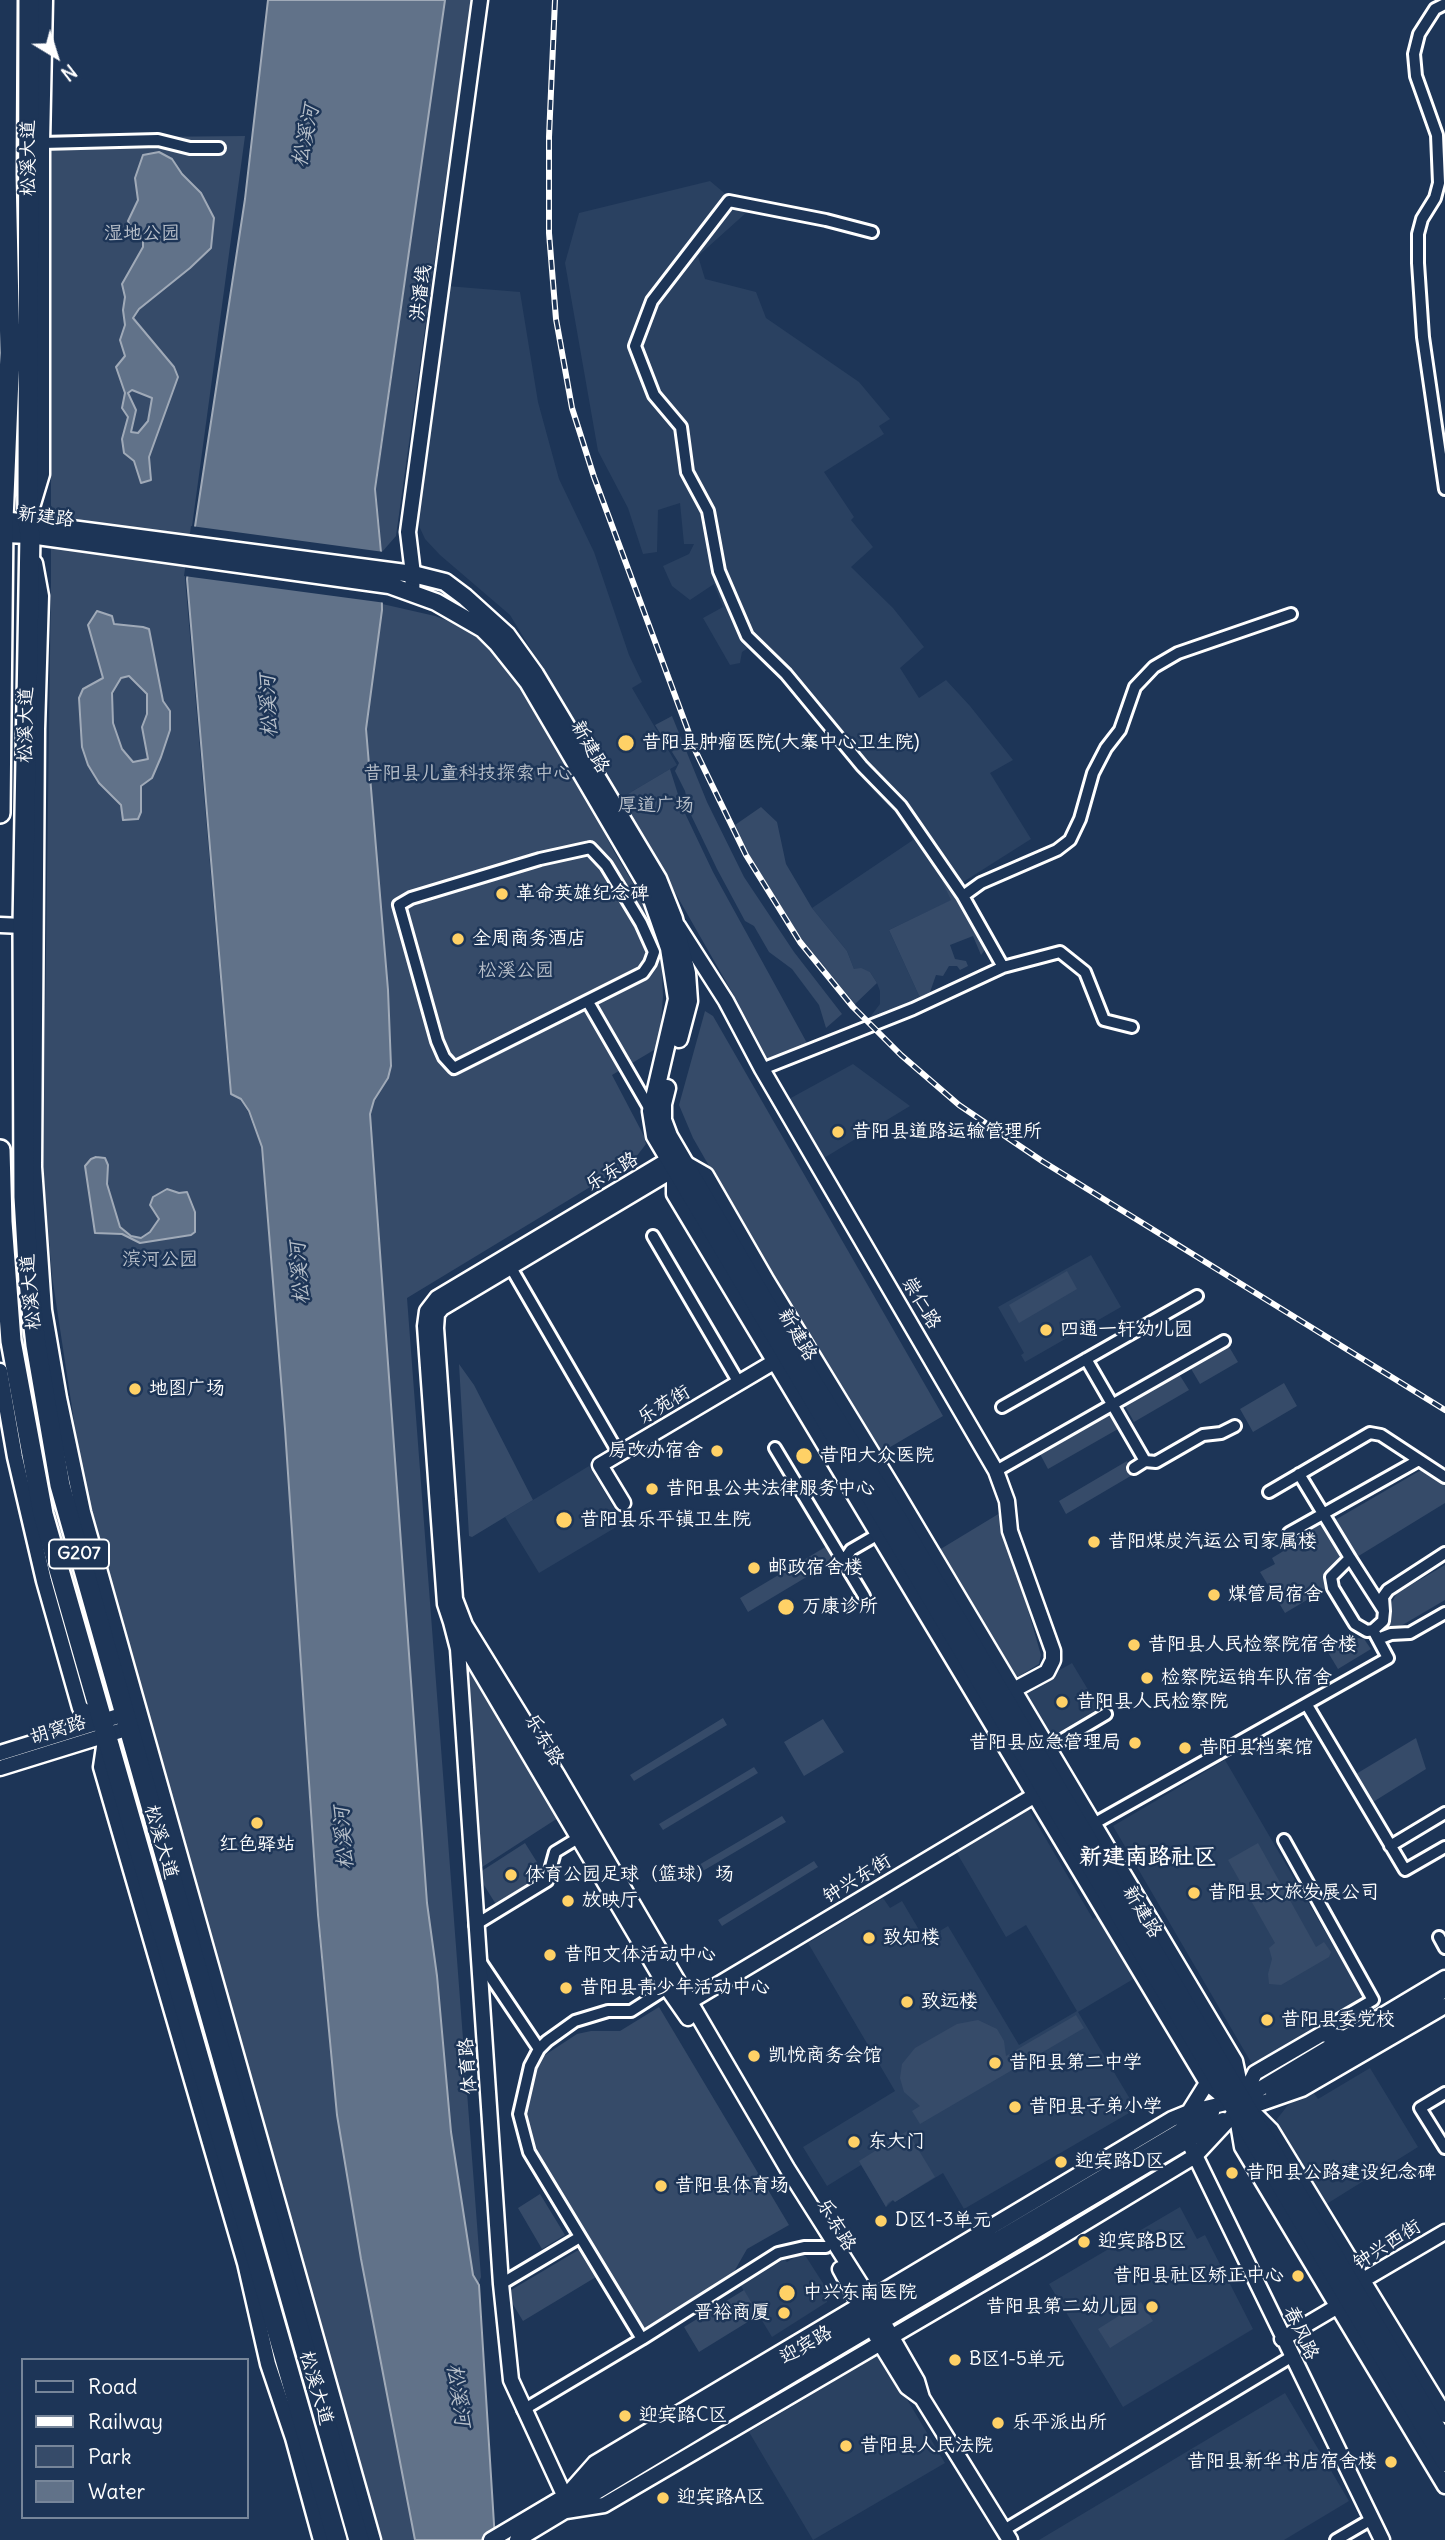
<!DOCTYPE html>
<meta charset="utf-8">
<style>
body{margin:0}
#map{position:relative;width:1445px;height:2540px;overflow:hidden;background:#1d3557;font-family:Delius,sans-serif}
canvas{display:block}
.legend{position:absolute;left:21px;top:2358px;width:228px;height:161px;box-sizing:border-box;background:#1d3557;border:2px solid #77869a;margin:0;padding:9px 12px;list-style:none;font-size:21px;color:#fff}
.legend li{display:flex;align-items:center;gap:14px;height:35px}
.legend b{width:35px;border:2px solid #77869a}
.north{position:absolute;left:21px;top:21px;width:70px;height:70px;-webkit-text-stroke:5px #1d3557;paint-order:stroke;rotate:142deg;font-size:19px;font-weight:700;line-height:28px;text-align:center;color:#fff}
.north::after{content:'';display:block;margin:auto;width:24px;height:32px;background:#fff;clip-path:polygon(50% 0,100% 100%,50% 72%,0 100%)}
</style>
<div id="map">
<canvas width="1445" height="2540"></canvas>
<ul class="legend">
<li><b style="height:9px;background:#1d3557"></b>Road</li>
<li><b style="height:9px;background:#fff"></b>Railway</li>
<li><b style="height:19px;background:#364b69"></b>Park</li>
<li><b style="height:19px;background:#617289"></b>Water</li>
</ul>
<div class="north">N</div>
</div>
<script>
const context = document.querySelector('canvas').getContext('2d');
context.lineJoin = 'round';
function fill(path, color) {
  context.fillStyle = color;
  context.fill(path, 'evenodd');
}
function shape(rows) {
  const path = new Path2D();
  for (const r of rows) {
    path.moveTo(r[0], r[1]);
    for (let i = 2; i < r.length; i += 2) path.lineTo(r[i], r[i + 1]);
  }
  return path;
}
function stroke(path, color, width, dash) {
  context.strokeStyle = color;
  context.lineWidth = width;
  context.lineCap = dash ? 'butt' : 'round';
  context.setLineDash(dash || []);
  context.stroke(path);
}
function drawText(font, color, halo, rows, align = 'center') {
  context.font = font + ' Delius,"LXGW WenKai TC",sans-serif';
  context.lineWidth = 5;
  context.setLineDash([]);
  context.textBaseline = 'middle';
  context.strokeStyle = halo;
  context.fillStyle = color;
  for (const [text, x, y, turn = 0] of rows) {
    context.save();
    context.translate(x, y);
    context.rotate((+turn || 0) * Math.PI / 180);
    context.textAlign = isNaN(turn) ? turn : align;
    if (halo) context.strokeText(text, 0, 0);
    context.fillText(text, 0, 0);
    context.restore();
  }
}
fill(shape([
 [710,181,747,212,698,256,705,279,756,292,766,318,859,382,890,419,879,426,884,434,824,472,854,517,851,520,873,547,851,567,893,608,924,647,900,668,919,698,946,680,970,706,1013,760,990,773,1031,839,960,884,954,875,943,881,952,900,889,930,921,1000,872,1021,870,1017,880,1004,880,991,877,983,870,972,854,969,847,951,812,908,913,840,897,815,853,769,845,751,751,646,742,652,740,663,730,665,703,618,723,607,714,584,690,600,672,586,663,566,689,554,694,544,684,544,680,503,658,510,657,552,643,554,628,508,598,451,565,263,579,213],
 [447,286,520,292,538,402,559,479,594,552,629,655,642,682,632,688,677,765,621,798,510,615,440,555,425,539,420,528,418,514],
 [853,1064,910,1106,824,1158,789,1099],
 [1091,1255,1121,1307,1025,1362,1021,1355,1024,1353,998,1307],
 [589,1466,623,1523,539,1573,505,1517],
 [1072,1663,1102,1713,1053,1742,1023,1691],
 [1225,1760,1364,1998,1252,2064,1113,1826],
 [1026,1805,1093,1919,1098,1916,1135,1978,1078,2012,1136,2109,964,2209,943,2173,895,2202,893,2200,886,2207,861,2165,827,2186,803,2147,895,2091,808,1943,883,1898,890,1908,902,1901,925,1940,948,1926,1019,2045,1077,2011,1026,1925,1006,1937,954,1848],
 [1370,2068,1418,2147,1325,2205,1276,2125,1277,2119,1288,2105,1311,2089,1318,2099],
 [1180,2207,1197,2239,1205,2235,1253,2329,1123,2407,1049,2284],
 [803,2252,828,2291,827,2302,772,2337,741,2286,784,2259,787,2262],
 [880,2354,945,2463,813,2540,749,2432],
 [1285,2393,1349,2501,1284,2540,1039,2540]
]), '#2a4161');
fill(shape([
 [445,0,471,0,396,536,382,552,376,489],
 [245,136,185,578,230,1094,240,1099,248,1112,261,1145,285,1427,317,1916,337,2115,417,2540,376,2540,82,1474,52,1276,43,1170,51,582,51,138],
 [378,603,435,616,468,628,495,648,505,660,565,752,612,848,640,895,661,952,663,996,659,1047,612,1075,644,1136,646,1144,633,1161,407,1298,481,2277,477,2288,470,2275,446,2134,421,1899,364,1094,358,798],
 [672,716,707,802,744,877,794,952,842,1014,826,1028,819,1005,792,969,769,952,754,926,745,921,717,869,690,813,685,791,675,771,679,763,655,725],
 [670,769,682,807,713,872,807,1043,802,1048,775,1058,767,1058,737,1001,621,798],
 [761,807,777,822,786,864,812,908,847,951,854,969,861,968,870,972,877,983,855,1004,800,937,751,858,735,825],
 [942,881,949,883,960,897,987,947,981,955,973,936,950,945,955,959,966,961,968,966,960,970,957,966,949,966,943,976,936,975,929,995,921,1000,889,930,951,900],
 [705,1011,713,1016,943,1416,880,1453,777,1281,775,1281,693,1138,679,1105],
 [1067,1271,1077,1289,1019,1323,1009,1305],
 [1228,1345,1238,1362,1200,1384,1190,1367],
 [459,1364,474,1385,533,1500,472,1537,469,1536],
 [1179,1374,1189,1390,1134,1422,1125,1406],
 [1284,1383,1297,1406,1253,1432,1240,1409],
 [1109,1414,1118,1429,1048,1469,1040,1454],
 [1127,1461,1134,1474,1066,1514,1059,1501],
 [1421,1470,1445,1484,1445,1503,1357,1557,1335,1520],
 [1000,1513,1041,1655,1039,1664,1016,1678,939,1550],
 [1320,1522,1339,1552,1340,1561,1330,1570,1326,1579,1327,1588,1285,1613,1260,1572,1275,1564,1272,1558,1295,1544,1292,1539],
 [827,1546,835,1560,748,1612,740,1598],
 [1445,1565,1445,1600,1399,1627,1388,1626,1392,1602,1397,1593],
 [1353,1634,1357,1638,1364,1639,1371,1649,1338,1669,1326,1649],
 [461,1651,561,1816,476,1871],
 [723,1718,727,1725,634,1781,630,1775],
 [823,1719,844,1752,804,1776,784,1742],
 [1416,1738,1426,1769,1373,1802,1362,1790,1356,1774],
 [754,1767,758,1773,663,1830,659,1824],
 [782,1816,786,1822,696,1875,692,1869],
 [525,1843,545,1875,497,1906,477,1874],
 [1258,1843,1316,1947,1324,1942,1331,1952,1329,1957,1281,1985,1269,1984,1268,1974,1272,1959,1269,1948,1275,1943,1228,1860],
 [814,1861,818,1867,722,1926,718,1920],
 [659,2007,789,2225,747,2249,731,2277,650,2328,645,2328,641,2326,534,2147,527,2131,524,2116,528,2083,545,2055,577,2034,591,2031,620,2031],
 [1076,2015,1084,2028,920,2124,912,2111,920,2106,904,2092,900,2078,902,2064,915,2048,957,2024,978,2020,997,2029,1004,2041,1006,2056],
 [907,2131,935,2177,895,2202,893,2200,888,2203,886,2207,859,2161],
 [540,2194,565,2235,542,2249,518,2208],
 [580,2249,596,2277,523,2321,506,2293],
 [744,2290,759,2315,699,2352,684,2327],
 [1141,2302,1153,2321,1110,2348,1098,2329]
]), '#364b69');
const water = shape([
 [268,0,445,0,375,489,381,552,382,610,366,729,388,990,391,1066,388,1078,374,1100,370,1114,427,1903,437,1976,451,2132,473,2275,479,2285,495,2540,415,2540,361,2259,337,2115,318,1915,285,1429,262,1147,249,1111,241,1099,231,1094,187,579,245,199,268,0],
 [159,152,172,159,182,174,201,193,214,218,211,248,190,268,139,309,133,318,174,367,178,377,149,457,151,480,141,483,134,461,124,453,122,439,128,417,122,408,125,393,116,367,125,356,120,340,125,325,123,310,125,297,122,284,143,247,143,238,131,228,128,221,138,200,135,178,143,155,159,152],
 [132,390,152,398,148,421,138,433,131,432,136,410,128,393,132,390],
 [97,611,112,616,114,624,143,627,149,629,163,701,170,711,170,730,161,757,152,778,141,786,141,812,138,819,123,820,121,805,99,783,88,765,82,747,79,698,83,689,103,678,88,625,97,611],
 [129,676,147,694,147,714,142,727,148,759,133,762,122,749,113,723,112,693,121,678,129,676],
 [96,1157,105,1158,108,1165,107,1184,120,1227,131,1236,141,1238,150,1232,159,1219,150,1205,153,1197,167,1189,179,1193,187,1192,195,1212,195,1232,191,1235,140,1243,122,1234,95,1233,85,1166,91,1159,96,1157]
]);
fill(water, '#617289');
stroke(water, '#a0aab8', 2);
fill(shape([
 [191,526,384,552,386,603,184,576]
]), '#1d3557');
const street = shape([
 [1445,4,1435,9,1419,34,1414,54,1416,76,1437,135,1439,183,1435,198,1422,219,1418,234,1418,263,1423,337,1445,489],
 [42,143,158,140,190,148,219,148],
 [872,232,826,220,729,201,652,301,635,346,654,395,681,427,687,472,708,511,719,571,747,636,786,674,862,766,901,806,963,896,1003,967],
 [590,848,606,865,641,923,654,952,650,963,643,973,454,1068,444,1057,437,1041,399,905,411,898,540,859,590,848],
 [963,896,981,883,1057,850,1070,840,1080,819,1093,773,1106,748,1120,730,1135,687,1154,667,1178,653,1291,614],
 [588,1002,651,1111],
 [762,1069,913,1009,1003,967,1060,952,1085,972,1104,1020,1132,1027],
 [653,1236,739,1383],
 [510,1266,619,1454],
 [1086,1359,1145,1461],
 [1002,1407,1197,1296],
 [775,1448,864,1596],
 [1134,1468,1145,1461,1156,1462,1203,1435,1221,1433,1235,1426],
 [996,1471,1224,1341],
 [1299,1474,1350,1558,1331,1577,1333,1588,1355,1624,1367,1631,1373,1630,1383,1621,1384,1611,1350,1558],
 [1269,1492,1370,1433,1381,1435,1445,1477],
 [1289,1533,1419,1460],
 [843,1562,851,1550,882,1532],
 [1384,1611,1383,1597,1388,1590,1445,1553],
 [1378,1639,1391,1634,1410,1633,1445,1613],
 [1307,1705,1405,1870,1445,1847],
 [1049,1753,1052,1746,1106,1714],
 [1088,1827,1388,1658,1373,1630],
 [1284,1840,1373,2000,1330,2025,1322,2034],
 [1390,1846,1445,1813],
 [475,1925,547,1881,555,1852,578,1838],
 [1439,1937,1445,1948],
 [480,1961,539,2049],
 [1445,2093,1420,2108,1445,2148],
 [501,2284,580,2237],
 [642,2339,529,2152,519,2114,530,2066,539,2049,547,2041,575,2021,608,2011,631,2011,667,1988],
 [523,2410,642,2339,778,2253,804,2247,826,2247],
 [1004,2530,1291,2357],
 [1336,2540,1372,2519]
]);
const secondary = shape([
 [33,504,42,474,42,143,45,0],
 [35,563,41,596,37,729,34,1167,44,1310,59,1398,83,1512,373,2540],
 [412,592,413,574,408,532,480,0],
 [0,925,23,926],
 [678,926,726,1001,762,1069,996,1471,1007,1501,1010,1531,1053,1651,1053,1660,1047,1672,1006,1694],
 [678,1154,437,1298,427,1311,425,1326,445,1604,451,1622,667,1988,688,2018],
 [674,1169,674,1194,1207,2083,1225,2098],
 [0,1371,15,1457,44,1581,80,1708,102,1721],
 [623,1503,600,1465,784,1356],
 [451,1622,458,1649,501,2284,511,2380,565,2497,595,2463,1172,2119,1189,2112,1243,2099,1445,1978],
 [105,1740,101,1767,245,2263,268,2364,293,2438,321,2540],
 [0,1753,125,1714],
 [0,1768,129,1728],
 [689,2002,1042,1791],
 [1273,2093,1445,1990],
 [1243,2098,1255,2073,1322,2034,1345,2038],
 [1187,2115,1207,2083],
 [1257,2116,1271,2130,1445,2415],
 [1237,2117,1242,2147,1445,2486],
 [1192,2149,1382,2540],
 [840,2269,880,2343,907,2387,922,2398],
 [1357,2286,1363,2280,1445,2232],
 [1282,2339,1338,2306,1343,2301],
 [566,2511,604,2505,1043,2248,1195,2156,1236,2112,1302,2089,1445,2006],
 [491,2540,1212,2112],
 [517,2540,726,2414,1223,2120],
 [1010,2540,922,2398,917,2381,870,2299,787,2168,558,1776,465,1625,455,1599,436,1328,437,1314,442,1308,685,1163,706,1175,767,1281,897,1494,1235,2061,1242,2094]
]);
const primary = shape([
 [3,520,413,574,445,582,465,597,507,635,535,674,658,879,674,919,687,973,689,1001,679,1039],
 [4,534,30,535,389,585,436,602,483,629,497,643,528,682,647,885,669,948,677,999,651,1111,655,1136,1445,2463],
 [667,1088,663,1104,663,1120,669,1136,793,1348,897,1516,1445,2441]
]);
const highway = shape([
 [29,0,28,522,30,535,23,926,24,1197,29,1282,36,1345,60,1485,359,2540],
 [0,813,3,520,10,353,6,175,7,0],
 [0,1150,2,1222,11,1341,43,1514,337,2540]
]);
stroke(street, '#fff', 16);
stroke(secondary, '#fff', 19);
stroke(primary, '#fff', 21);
stroke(highway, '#fff', 24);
stroke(street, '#1d3557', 10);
stroke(secondary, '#1d3557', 14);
stroke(primary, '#1d3557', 16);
stroke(highway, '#1d3557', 19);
const rail = shape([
 [555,0,549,137,549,233,556,319,572,408,594,477,696,752,746,855,800,942,853,1007,901,1055,959,1105,1042,1161,1445,1410]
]);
stroke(rail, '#fff', 6);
stroke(rail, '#1d3557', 3.5, [10]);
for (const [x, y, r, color] of [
 [626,743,9,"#ffd166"],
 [502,894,7,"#ffd166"],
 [458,939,7,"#ffd166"],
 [838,1132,7,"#ffd166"],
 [1046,1330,7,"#ffd166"],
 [135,1389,7,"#ffd166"],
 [717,1451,7,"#ffd166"],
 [804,1456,9,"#ffd166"],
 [652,1489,7,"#ffd166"],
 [564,1520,9,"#ffd166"],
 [1094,1542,7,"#ffd166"],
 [754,1568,7,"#ffd166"],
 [1214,1595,7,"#ffd166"],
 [786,1607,9,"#ffd166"],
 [1134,1645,7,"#ffd166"],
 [1147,1678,7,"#ffd166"],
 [1062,1702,7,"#ffd166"],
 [1135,1743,7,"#ffd166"],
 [1185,1748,7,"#ffd166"],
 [257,1823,7,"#ffd166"],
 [511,1875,7,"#ffd166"],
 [1194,1893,7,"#ffd166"],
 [568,1901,7,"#ffd166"],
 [869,1938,7,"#ffd166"],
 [550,1955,7,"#ffd166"],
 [566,1988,7,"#ffd166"],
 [907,2002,7,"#ffd166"],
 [1267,2020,7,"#ffd166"],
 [754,2056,7,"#ffd166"],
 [995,2063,7,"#ffd166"],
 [1015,2107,7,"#ffd166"],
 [854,2142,7,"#ffd166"],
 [1061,2162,7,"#ffd166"],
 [1232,2173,7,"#ffd166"],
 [661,2186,7,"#ffd166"],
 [881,2221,7,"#ffd166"],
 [1084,2242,7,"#ffd166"],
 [1298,2276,7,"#ffd166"],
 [787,2293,9,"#ffd166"],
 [1152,2307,7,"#ffd166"],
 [784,2313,7,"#ffd166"],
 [955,2360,7,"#ffd166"],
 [625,2416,7,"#ffd166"],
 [998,2423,7,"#ffd166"],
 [846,2446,7,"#ffd166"],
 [1391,2462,7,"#ffd166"],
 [663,2498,7,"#ffd166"]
]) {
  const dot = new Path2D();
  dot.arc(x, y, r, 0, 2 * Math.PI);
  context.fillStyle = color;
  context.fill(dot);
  stroke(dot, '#1d3557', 2.5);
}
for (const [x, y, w] of [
 [79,1554,60]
]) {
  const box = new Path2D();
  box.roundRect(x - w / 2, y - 14.5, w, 29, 5);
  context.fillStyle = '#1d3557';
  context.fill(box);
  stroke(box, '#fff', 2);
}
drawText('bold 18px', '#fff', null, [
 ["G207",79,1554]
]);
drawText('19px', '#fff', '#1d3557', [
 ["松溪大道",29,158,-90],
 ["洪潘线",421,293,-82],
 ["新建路",46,517,7],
 ["松溪大道",26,725,-89],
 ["新建路",590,747,60],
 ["乐东路",612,1172,-31],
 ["松溪大道",31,1292,-95],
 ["崇仁路",921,1303,59],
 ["新建路",797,1335,59],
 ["乐苑街",664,1405,-31],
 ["胡窝路",58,1730,-17],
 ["乐东路",544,1740,59],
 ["松溪大道",161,1842,74],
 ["钟兴东街",857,1879,-31],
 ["新建路",1142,1912,59],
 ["体育路",468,2066,-94],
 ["乐东路",836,2225,59],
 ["钟兴西街",1387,2245,-32],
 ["春风路",1301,2333,65],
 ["迎宾路",806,2345,-30],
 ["松溪大道",316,2388,74]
]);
drawText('19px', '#b9c0ca', '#1d3557', [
 ["湿地公园",142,234],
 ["昔阳县儿童科技探索中心",468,774],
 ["厚道广场",656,806],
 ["松溪公园",516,971],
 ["滨河公园",160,1260]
]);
drawText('19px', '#fff', '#1d3557', [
 ["昔阳县肿瘤医院(大寨中心卫生院)",642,743],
 ["革命英雄纪念碑",516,894],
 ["全周商务酒店",472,939],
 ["昔阳县道路运输管理所",852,1132],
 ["四通一轩幼儿园",1060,1330],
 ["地图广场",149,1389],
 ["房改办宿舍",703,1451,"right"],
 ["昔阳大众医院",820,1456],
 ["昔阳县公共法律服务中心",666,1489],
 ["昔阳县乐平镇卫生院",580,1520],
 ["昔阳煤炭汽运公司家属楼",1108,1542],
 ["邮政宿舍楼",768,1568],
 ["煤管局宿舍",1228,1595],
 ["万康诊所",802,1607],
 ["昔阳县人民检察院宿舍楼",1148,1645],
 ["检察院运销车队宿舍",1161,1678],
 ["昔阳县人民检察院",1076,1702],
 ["昔阳县应急管理局",1121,1743,"right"],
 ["昔阳县档案馆",1199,1748],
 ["红色驿站",257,1845,"center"],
 ["体育公园足球（篮球）场",525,1875],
 ["昔阳县文旅发展公司",1208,1893],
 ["放映厅",582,1901],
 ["致知楼",883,1938],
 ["昔阳文体活动中心",564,1955],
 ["昔阳县青少年活动中心",580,1988],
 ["致远楼",921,2002],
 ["昔阳县委党校",1281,2020],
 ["凯悦商务会馆",768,2056],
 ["昔阳县第二中学",1009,2063],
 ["昔阳县子弟小学",1029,2107],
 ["东大门",868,2142],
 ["迎宾路D区",1075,2162],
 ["昔阳县公路建设纪念碑",1246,2173],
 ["昔阳县体育场",675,2186],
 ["D区1-3单元",895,2221],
 ["迎宾路B区",1098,2242],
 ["昔阳县社区矫正中心",1284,2276,"right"],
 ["中兴东南医院",803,2293],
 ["昔阳县第二幼儿园",1138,2307,"right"],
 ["晋裕商厦",770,2313,"right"],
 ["B区1-5单元",969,2360],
 ["迎宾路C区",639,2416],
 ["乐平派出所",1012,2423],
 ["昔阳县人民法院",860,2446],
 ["昔阳县新华书店宿舍楼",1377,2462,"right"],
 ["迎宾路A区",677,2498]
], 'left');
drawText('italic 21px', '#b8c0ca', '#1d3557', [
 ["松溪河",306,136,-78],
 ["松溪河",269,706,-92],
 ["松溪河",300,1273,-94],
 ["松溪河",344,1838,-94],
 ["松溪河",458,2395,82]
]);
drawText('bold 23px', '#fff', '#1d3557', [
 ["新建南路社区",1148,1857]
]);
</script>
